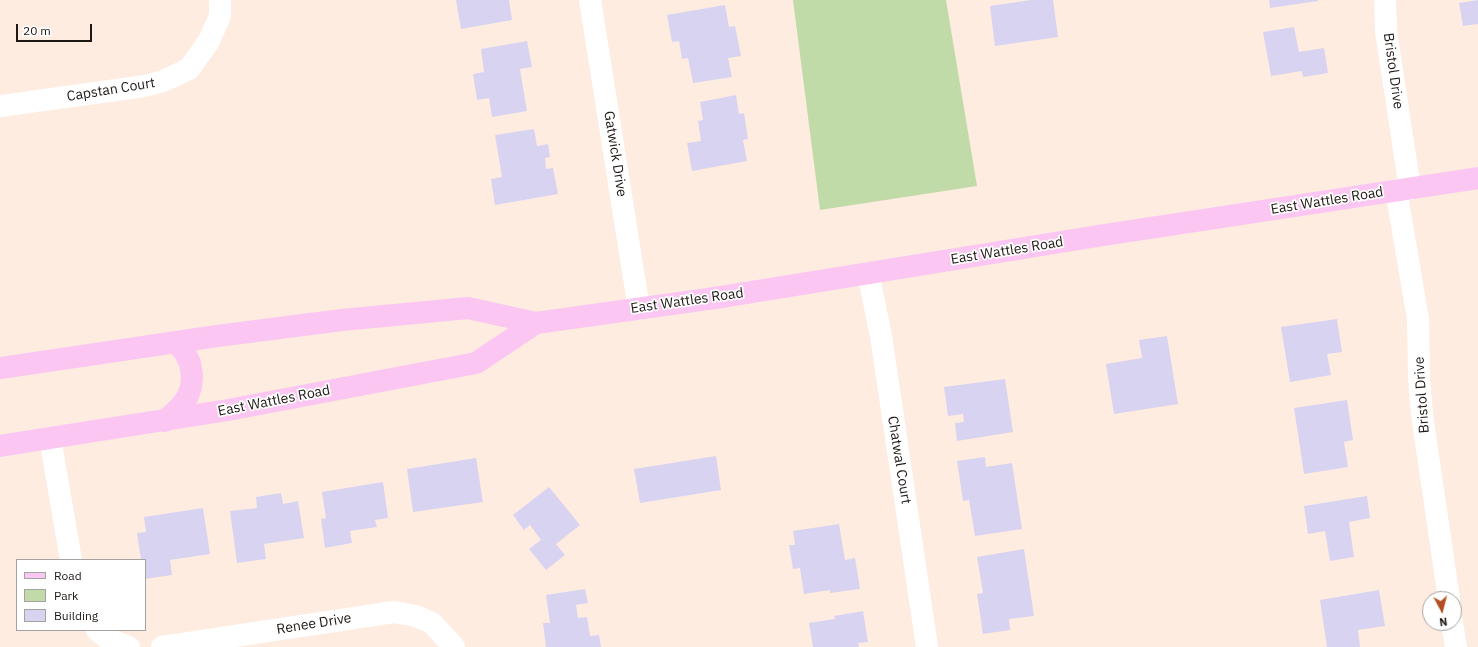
<!DOCTYPE html>
<style>
body{margin:0}
#map{position:relative;width:1478px;height:647px;overflow:hidden;background:#feece1;font-family:"IBM Plex Sans",sans-serif}
canvas{display:block}
.legend{position:absolute;left:16px;top:559px;width:130px;height:72px;box-sizing:border-box;background:#fff;border:1px solid #a5a3a1;margin:0;padding:5px 7px;list-style:none;font-size:12px;color:#1e1814}
.legend li{display:flex;align-items:center;gap:8px;height:20px}
.legend b{width:20px;border:1px solid #a5a3a1}
.north{position:absolute;left:1422px;top:591px;width:40px;height:40px;box-sizing:border-box;background:#fff;border:1px solid #a5a3a1;border-radius:50%;rotate:173deg;font-size:11px;font-weight:700;line-height:16px;text-align:center;color:#1e1814}
.north::after{content:'';display:block;margin:auto;width:14px;height:18px;background:#b44e23;clip-path:polygon(50% 0,100% 100%,50% 72%,0 100%)}
.scale{position:absolute;left:16px;top:24px;width:76px;height:18px;box-sizing:border-box;border:2px solid #1e1814;border-top:0;padding-left:5px;font-size:12px;line-height:14px;white-space:nowrap;color:#1e1814;-webkit-text-stroke:3px #fff;paint-order:stroke}
</style>
<div id="map">
<canvas width="1478" height="647"></canvas>
<ul class="legend">
<li><b style="height:5px;background:#fbc6f2"></b>Road</li>
<li><b style="height:11px;background:#c0daa8"></b>Park</li>
<li><b style="height:11px;background:#d9d3f2"></b>Building</li>
</ul>
<div class="north">N</div>
<div class="scale">20 m</div>
</div>
<script>
const context = document.querySelector('canvas').getContext('2d');
context.lineJoin = 'round';
function fill(path, color) {
  context.fillStyle = color;
  context.fill(path, 'evenodd');
}
function shape(rows) {
  const path = new Path2D();
  for (const r of rows) {
    path.moveTo(r[0], r[1]);
    for (let i = 2; i < r.length; i += 2) path.lineTo(r[i], r[i + 1]);
  }
  return path;
}
function stroke(path, color, width, dash) {
  context.strokeStyle = color;
  context.lineWidth = width;
  context.lineCap = dash ? 'butt' : 'round';
  context.setLineDash(dash || []);
  context.stroke(path);
}
function drawText(font, color, halo, rows, align = 'center') {
  context.font = font + ' "IBM Plex Sans",sans-serif';
  context.lineWidth = 3.5;
  context.setLineDash([]);
  context.textBaseline = 'middle';
  context.strokeStyle = halo;
  context.fillStyle = color;
  for (const [text, x, y, turn = 0] of rows) {
    context.save();
    context.translate(x, y);
    context.rotate((+turn || 0) * Math.PI / 180);
    context.textAlign = isNaN(turn) ? turn : align;
    if (halo) context.strokeText(text, 0, 0);
    context.fillText(text, 0, 0);
    context.restore();
  }
}
fill(shape([
 [793,0,946,0,977,186,820,210]
]), '#c0daa8');
fill(shape([
 [456,0,509,0,512,20,461,29],
 [1031,0,1053,0,1058,37,995,46,990,6],
 [1269,0,1318,0,1318,1,1270,8],
 [1478,0,1478,24,1463,26,1459,3],
 [725,5,729,27,735,26,741,56,728,58,732,77,693,83,688,58,682,59,679,41,672,42,667,15],
 [1294,27,1299,52,1324,48,1328,73,1303,77,1302,71,1271,76,1263,32],
 [527,41,532,67,520,69,527,111,492,117,489,98,477,100,473,74,484,72,481,49],
 [736,95,739,114,744,113,748,139,743,140,747,161,692,171,687,143,701,141,698,121,703,120,700,102],
 [534,129,537,146,548,144,550,157,545,158,546,169,553,168,558,194,495,205,491,179,502,177,495,135],
 [1337,319,1342,352,1327,354,1331,375,1290,382,1281,327],
 [1167,336,1178,404,1114,414,1106,364,1142,358,1139,340],
 [1005,379,1013,432,957,441,955,423,964,422,963,414,948,416,944,387],
 [1347,400,1353,440,1344,442,1348,467,1304,474,1294,408],
 [716,456,721,490,640,503,634,469],
 [985,457,986,467,1012,463,1022,529,975,536,969,500,963,501,957,461],
 [476,458,483,502,413,512,407,469],
 [383,482,388,518,375,520,377,527,350,531,352,543,325,548,321,519,326,518,322,492],
 [549,487,580,525,556,544,565,555,546,570,529,549,541,540,530,525,524,530,513,515],
 [281,493,283,504,298,501,304,538,264,544,266,559,237,563,230,511,257,508,256,497],
 [1367,496,1370,518,1349,522,1354,557,1330,561,1325,531,1308,534,1304,506],
 [203,508,210,554,170,560,172,575,145,579,145,560,141,560,137,533,146,532,144,517],
 [839,524,845,560,855,558,860,589,830,593,830,590,804,594,800,568,793,569,789,545,795,545,793,531],
 [1024,549,1034,616,1009,619,1010,630,983,634,977,594,983,593,977,557],
 [585,589,588,603,576,605,578,618,587,617,590,636,599,635,601,647,546,647,543,623,550,623,546,595],
 [1379,590,1385,626,1358,630,1360,647,1327,647,1320,600],
 [863,611,868,642,858,643,859,647,813,647,809,623,835,619,834,616]
]), '#d9d3f2');
stroke(shape([
 [590,0,639,309],
 [1385,0,1386,31,1410,189],
 [0,106,145,86,163,81,189,69,209,41,220,16,220,0],
 [1396,190,1418,319,1419,378,1422,415,1449,599],
 [868,273,881,336,927,647],
 [50,438,71,560],
 [1452,623,1456,647],
 [97,630,108,639,129,647],
 [162,647,394,612,416,616,432,623,454,647]
]), '#fff', 22);
stroke(shape([
 [0,368,217,336,342,320,468,308,536,323,715,298,1104,235,1478,178],
 [165,421,180,407,187,398,191,387,192,376,190,363,185,353,176,342],
 [0,446,228,410,476,363,536,323]
]), '#fbc6f2', 22);
drawText('14px', '#1e1814', '#fff', [
 ["Bristol Drive",1393,71,82],
 ["Capstan Court",111,90,-9],
 ["Gatwick Drive",615,154,81],
 ["East Wattles Road",1327,201,-9],
 ["East Wattles Road",1007,251,-9],
 ["East Wattles Road",687,301,-8],
 ["Bristol Drive",1422,395,-94],
 ["East Wattles Road",274,401,-11],
 ["Chatwal Court",899,460,81],
 ["Renee Drive",314,624,-9]
]);
</script>
